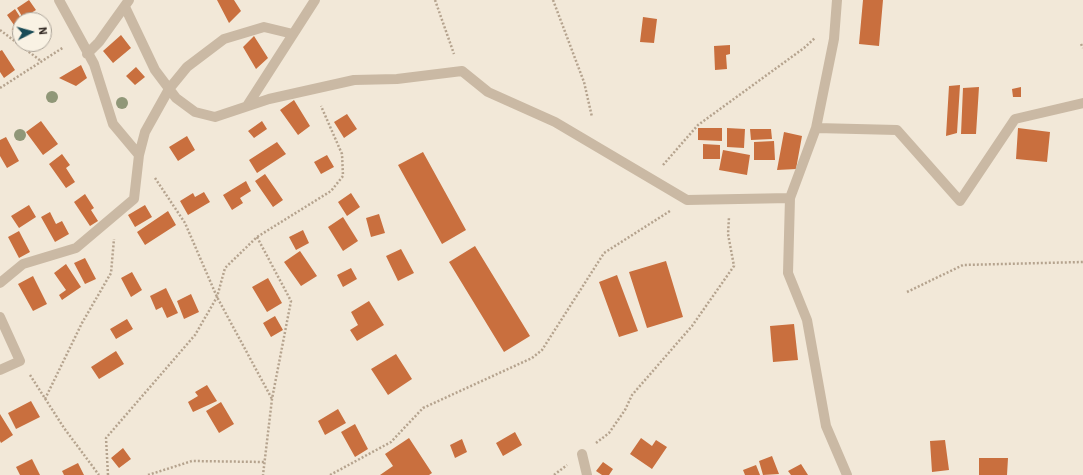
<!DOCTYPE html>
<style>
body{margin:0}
#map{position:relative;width:1083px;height:475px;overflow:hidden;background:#f2e8d8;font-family:"IBM Plex Sans",sans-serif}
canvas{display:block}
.north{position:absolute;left:12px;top:12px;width:40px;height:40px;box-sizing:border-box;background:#f9f2e4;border:1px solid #aba398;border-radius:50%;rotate:84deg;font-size:11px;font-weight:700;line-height:16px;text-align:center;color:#352c26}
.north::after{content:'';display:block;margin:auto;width:14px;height:18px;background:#1a4c57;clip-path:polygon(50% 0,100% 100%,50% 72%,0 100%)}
</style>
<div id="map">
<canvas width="1083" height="475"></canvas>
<div class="north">N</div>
</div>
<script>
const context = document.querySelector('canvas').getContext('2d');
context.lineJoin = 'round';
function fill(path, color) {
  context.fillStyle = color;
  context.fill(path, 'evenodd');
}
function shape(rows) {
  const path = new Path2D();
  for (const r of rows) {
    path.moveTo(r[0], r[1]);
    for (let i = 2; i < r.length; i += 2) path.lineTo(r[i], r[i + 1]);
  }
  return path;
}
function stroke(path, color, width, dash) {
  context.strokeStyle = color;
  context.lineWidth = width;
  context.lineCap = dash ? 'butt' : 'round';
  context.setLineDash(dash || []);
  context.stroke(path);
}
fill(shape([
 [29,0,36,10,23,18,17,8],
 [217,0,234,0,241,11,229,23],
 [863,0,883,0,879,46,859,44],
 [15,9,22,20,14,25,7,15],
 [643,17,657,19,654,43,640,42],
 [20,24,20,39,19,39,12,29],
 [121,35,131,48,113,63,103,51],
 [254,36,268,58,256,69,243,47],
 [25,44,39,44,29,51],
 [730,45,730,54,726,55,727,69,715,70,714,46],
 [2,50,15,70,4,78,0,72,0,51],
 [81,65,87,78,76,86,59,78],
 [136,67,145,77,135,85,126,76],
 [960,85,957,133,946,136,949,86],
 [979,87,976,134,961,134,963,88],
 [1021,87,1021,97,1013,97,1012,89],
 [294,100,310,126,298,135,280,110],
 [347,114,357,129,344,138,334,122],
 [41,121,58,144,43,155,26,132],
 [262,121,267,129,254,138,248,131],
 [698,128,722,128,722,141,698,140],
 [727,128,745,129,744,148,727,147],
 [1018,128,1050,132,1047,162,1016,159],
 [750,129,771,129,772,139,751,140],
 [784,132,802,136,796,169,777,170],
 [187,136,195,150,178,161,169,147],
 [6,137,19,161,7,168,0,156,0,140],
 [774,141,775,160,754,160,754,142],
 [277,142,286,154,257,173,249,160],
 [703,144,720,145,720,159,703,159],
 [723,150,750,155,747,175,719,170],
 [423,152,466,230,442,244,398,165],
 [62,154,70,165,66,168,75,182,66,188,49,164],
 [327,155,334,167,321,174,314,162],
 [265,174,283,200,273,207,255,181],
 [246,181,251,191,240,198,243,203,232,210,223,195],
 [204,192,210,202,188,215,180,201,193,193,195,197],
 [351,193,360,207,347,216,338,202],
 [85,194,94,208,91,210,98,221,90,226,74,202],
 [29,205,36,217,19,228,11,216],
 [145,205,152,217,135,227,128,215],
 [168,211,176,225,145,245,137,232],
 [50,212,56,224,62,221,69,234,55,242,41,217],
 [379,214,385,233,371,237,366,218],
 [343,217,358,241,343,251,328,227],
 [303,230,309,243,296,250,289,237],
 [19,231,30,252,19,258,8,237],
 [475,246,530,336,504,352,449,262],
 [401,249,414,273,398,281,386,256],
 [300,251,317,276,301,286,284,262],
 [85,258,96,279,85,284,74,263],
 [666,261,683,317,647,328,629,272],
 [66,264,81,287,62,300,59,295,66,290,54,273],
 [351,268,357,279,343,287,337,275],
 [132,272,142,290,131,297,121,278],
 [617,275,638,331,619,337,599,282],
 [33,276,47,304,33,311,18,284],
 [268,278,282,303,267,312,252,287],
 [166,288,178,313,167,318,162,307,156,310,150,296],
 [191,294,199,312,184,319,177,301],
 [369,301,384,325,357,341,350,330,358,325,351,312],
 [275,316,283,330,271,337,263,323],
 [127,319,133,329,116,339,110,329],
 [794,324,798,360,773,362,770,326],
 [116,351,124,364,99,379,91,367],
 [396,354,412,379,388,395,371,369],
 [207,385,217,401,193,412,188,402,198,396,195,392],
 [31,401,40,417,16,429,8,413],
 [221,402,234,424,219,433,206,411],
 [338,409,346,423,325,435,318,421],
 [0,414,13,435,1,443,0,441],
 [355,424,368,449,355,457,341,432],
 [515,432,522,445,503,456,496,443],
 [409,438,432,473,429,475,380,475,393,466,385,454],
 [641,438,652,446,656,440,667,447,652,469,630,454],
 [462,439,467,452,455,458,450,445],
 [945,440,949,470,932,472,930,441],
 [123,448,131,459,119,468,111,458],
 [772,456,779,474,763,475,759,461],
 [979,458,1008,458,1007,475,979,475],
 [32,459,40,475,20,475,16,467],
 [603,462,613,469,609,475,602,475,596,471],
 [78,463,84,475,64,475,62,471],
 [801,464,808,475,791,475,788,471],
 [756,465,760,475,745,475,743,470]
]), '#c96f3e');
stroke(shape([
 [435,0,454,54],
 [553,0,584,82,592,117],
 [0,30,41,61],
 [1081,44,1083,48],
 [0,88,64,47],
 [663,165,698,125,804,48,815,38],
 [155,178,185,223,217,297,272,399],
 [257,237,291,301,272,399,263,475],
 [907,292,963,265,1083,262],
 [30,375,64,428,99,475],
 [45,399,82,323,111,273,114,239],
 [596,443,609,433,625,410,632,395,692,326,734,266,728,234,729,217],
 [108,475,106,438,195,335,217,297,225,268,257,237,331,191,343,176,342,154,321,106],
 [148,475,192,461,264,462],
 [330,475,391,442,423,408,532,358,542,350,604,253,670,211],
 [554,475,567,465]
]), '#b5a38e', 2.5, [2, 2]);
stroke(shape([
 [837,0,834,39,816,128,790,198,788,273,807,320,826,426,847,475],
 [125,7,155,70,176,98,195,112,215,117,269,99,354,80,397,79,462,71,488,92,555,122,687,200,790,198],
 [87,54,99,42,129,0],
 [247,106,315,0],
 [816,128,897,130,960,201,1015,119,1083,103],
 [139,155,145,132,169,89,187,67,224,39,264,27,293,34],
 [0,283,23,264,76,248,134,199,139,155,113,124,94,64,59,0],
 [0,317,20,361,0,370],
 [582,454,587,475]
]), '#cab9a4', 10);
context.fillStyle = '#909778';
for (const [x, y] of [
 [52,97],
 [122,103],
 [20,135]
]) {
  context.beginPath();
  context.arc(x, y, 6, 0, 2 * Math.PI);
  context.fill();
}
</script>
